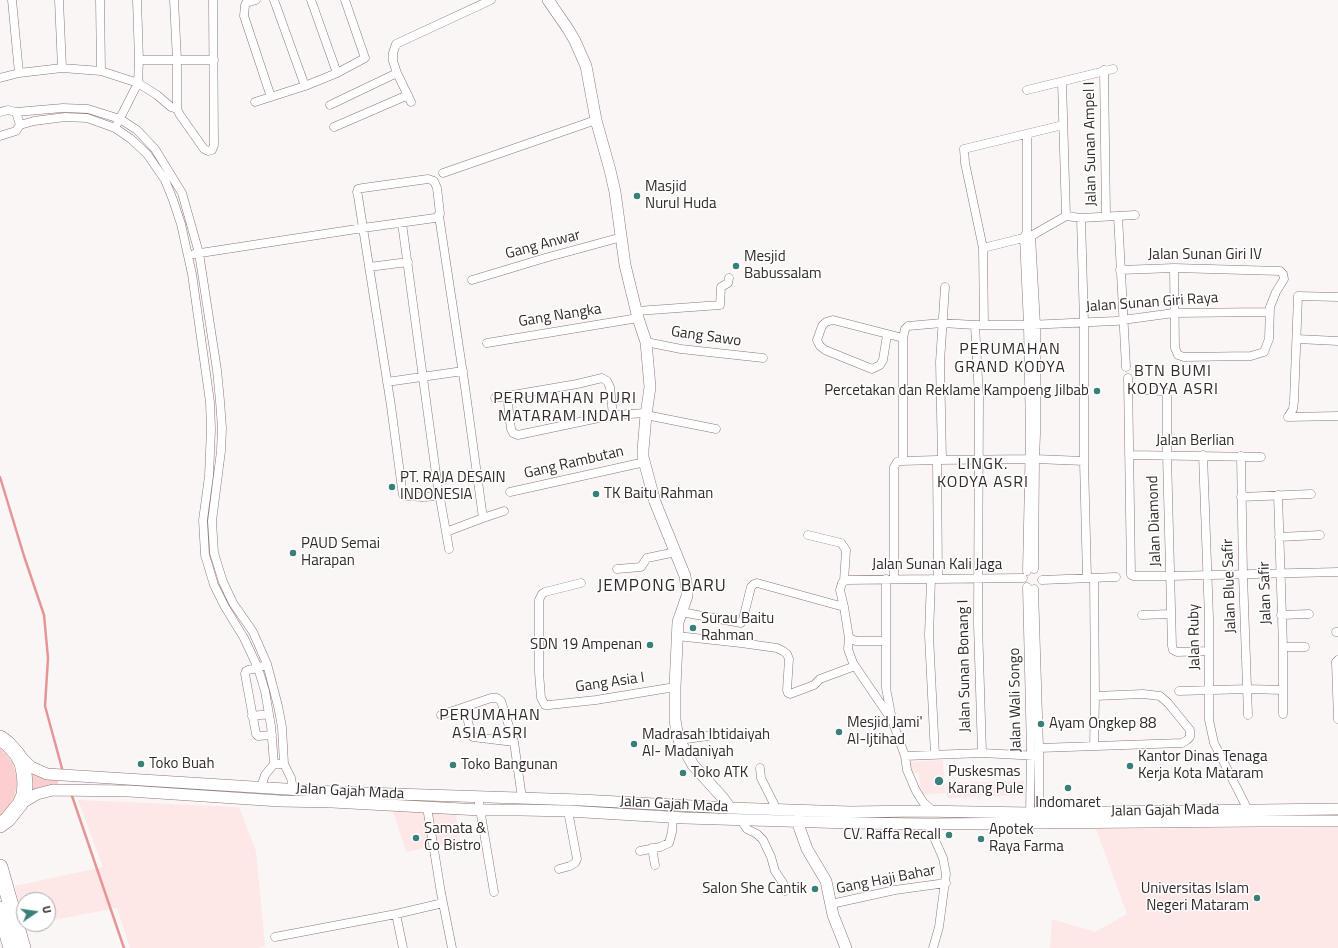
<!DOCTYPE html>
<style>
body{margin:0}
#map{position:relative;width:1338px;height:948px;overflow:hidden;background:#fbf6f6;font-family:"Titillium Web",sans-serif}
canvas{display:block}
.north{position:absolute;left:16px;top:892px;width:40px;height:40px;box-sizing:border-box;background:#fff;border:1px solid #ada9a9;border-radius:50%;rotate:77deg;font-size:11px;font-weight:700;line-height:16px;text-align:center;color:#332929}
.north::after{content:'';display:block;margin:auto;width:14px;height:18px;background:#39807b;clip-path:polygon(50% 0,100% 100%,50% 72%,0 100%)}
</style>
<div id="map">
<canvas width="1338" height="948"></canvas>
<div class="north">U</div>
</div>
<script>
const context = document.querySelector('canvas').getContext('2d');
context.lineJoin = 'round';
function fill(path, color) {
  context.fillStyle = color;
  context.fill(path, 'evenodd');
}
function shape(rows) {
  const path = new Path2D();
  for (const r of rows) {
    path.moveTo(r[0], r[1]);
    for (let i = 2; i < r.length; i += 2) path.lineTo(r[i], r[i + 1]);
  }
  return path;
}
function stroke(path, color, width, dash) {
  context.strokeStyle = color;
  context.lineWidth = width;
  context.lineCap = dash ? 'butt' : 'round';
  context.setLineDash(dash || []);
  context.stroke(path);
}
function drawText(font, color, halo, rows, align = 'center') {
  context.font = font + ' "Titillium Web",sans-serif';
  context.lineWidth = 3;
  context.setLineDash([]);
  context.textBaseline = 'middle';
  context.strokeStyle = halo;
  context.fillStyle = color;
  for (const [text, x, y, turn = 0] of rows) {
    context.save();
    context.translate(x, y);
    context.rotate((+turn || 0) * Math.PI / 180);
    context.textAlign = isNaN(turn) ? turn : align;
    if (halo) context.strokeText(text, 0, 0);
    context.fillText(text, 0, 0);
    context.restore();
  }
}
fill(shape([
 [943,760,945,793,920,795,919,773,909,774,909,762],
 [1024,781,1025,795,947,798,946,783],
 [78,800,239,807,256,851,265,946,257,948,130,948,117,908,48,921,48,900,24,900,24,924,31,924,24,925,15,886,103,867],
 [393,811,456,814,460,841,406,852],
 [1338,827,1338,948,1050,948,1052,919,1095,932,1127,914,1096,829]
]), '#fde7e7');
fill(shape([
 [0,748,7,755,13,764,16,775,17,786,14,797,9,806,0,815],
 [32,771,48,779,58,781,58,785,31,794,33,787]
]), '#fbcfcf');
stroke(shape([
 [0,477,24,556,44,615,48,658,45,706,63,772],
 [71,793,124,948]
]), '#e69596', 2.5);
const street = shape([
 [12,0,19,73],
 [59,0,62,68],
 [100,0,101,71],
 [174,0,177,60,177,109],
 [256,0,246,3,245,5,244,16,271,97],
 [274,0,305,86],
 [311,0,337,73],
 [139,60,214,60],
 [1104,70,1106,216],
 [0,78,19,73,62,68,101,71,138,83,157,95,171,107,177,109,180,115,204,149,208,151,212,150,214,145,213,0],
 [1062,82,1066,216],
 [1027,90,1113,69],
 [255,102,305,86,337,73,365,58,345,0],
 [411,102,397,73,393,61,393,53,396,44,491,0],
 [330,105,397,73],
 [0,112,8,110,16,112,20,125,16,131,0,136],
 [16,112,63,108,88,109,120,119,137,130,155,149,182,193,199,253,217,370,220,401,222,428,221,451,212,521,214,553,223,582,233,603,253,632,267,664,278,706,282,727,284,764],
 [117,124,138,83,139,60,137,0],
 [20,125,34,121,65,117,87,118,115,128,131,139,147,154,165,180,173,200,181,224,192,274,210,402,211,429,209,476,203,520,205,555,214,585,225,607,244,638,258,668,265,691,271,726,274,764],
 [334,127,408,95],
 [443,173,596,120],
 [439,216,465,387,483,518,446,532],
 [1118,216,1126,367],
 [1081,218,1084,323,1084,461,1087,578],
 [402,223,439,496],
 [1027,232,1027,135],
 [983,248,1031,236,1066,216,1081,218,1135,215],
 [194,254,363,228,435,218,440,214,437,188,434,181,428,179,363,188,358,189,357,192,358,196,363,228,391,406,402,489,403,495,406,496,423,497,437,496,440,498,449,549],
 [369,267,408,262],
 [1120,270,1174,268,1280,271,1283,274,1284,279,1276,292,1270,307,1269,339,1264,352,1251,356,1184,357,1178,355,1175,348,1174,268],
 [472,280,545,258,622,237],
 [637,311,720,305,721,287,728,283,729,278],
 [975,325,979,397,978,624,982,753],
 [984,325,983,248,965,163,964,149,1063,125],
 [887,335,883,360,880,365,872,369,825,350,820,346,817,340,822,326,826,322,833,320,903,338],
 [1297,339,1338,341],
 [646,342,681,349,763,358],
 [487,343,638,318],
 [1128,378,1131,575,1133,576,1170,576,1338,572],
 [387,382,463,371],
 [1128,389,1162,391,1166,393,1167,397,1167,455,1172,646,1173,650,1177,652,1209,651],
 [507,395,511,429,513,433,518,435,613,415,646,413],
 [495,398,577,384,602,378,607,381,610,387,613,415],
 [646,415,716,429],
 [1288,417,1293,409,1294,401,1298,296,1338,297],
 [1288,417,1338,416],
 [1129,455,1261,457],
 [1203,455,1209,618,1209,720,1214,743,1248,810],
 [1241,456,1243,575,1248,715],
 [937,460,938,578],
 [942,460,940,362,945,287],
 [903,461,903,338,905,329,908,326,942,323,975,325,1028,325,1115,321,1174,313,1269,312],
 [510,492,645,462],
 [1278,495,1283,647,1283,714],
 [1241,497,1311,494],
 [483,518,504,511],
 [808,535,841,543,846,550,844,581],
 [1279,537,1320,535],
 [617,569,641,567,647,558,676,552],
 [1027,571,1030,434,1028,325,1024,237,1027,232,1031,236,1036,325,1036,434,1035,459,1034,569],
 [1094,578,1095,696,1094,746],
 [886,579,886,688,892,720,905,756,982,753,1039,756],
 [894,579,894,467,897,462,901,461,937,460,1035,459,1084,461],
 [931,579,929,635,935,755],
 [1042,580,1116,577],
 [581,583,545,592,542,594,539,600,539,672,541,698,545,705,549,705,596,700,675,687],
 [1027,587,1031,752,1030,813],
 [1034,589,1039,748,1039,813],
 [681,612,741,623,743,619,751,587,754,584,757,583,844,607],
 [1142,615,1171,614],
 [1281,615,1309,614],
 [1336,632,1338,632],
 [677,636,741,643,777,648,783,651,787,654,789,659,787,690,788,693,790,694,814,685,820,679,855,666],
 [849,638,848,649,853,663,889,716],
 [885,641,856,641,849,638,844,607,840,590,842,583,846,580,1023,578],
 [1283,647,1305,647],
 [1338,660,1336,662,1338,719],
 [263,666,258,668,248,670,246,671,245,674,256,734,258,736,272,735],
 [1179,691,1248,689,1283,690],
 [465,707,471,735,473,737,514,742],
 [441,715,491,698,497,698,501,701,514,742,522,798],
 [252,716,269,714],
 [679,740,715,735],
 [1039,748,1182,743,1187,740,1190,737,1190,730,1168,703,1160,696,1143,694,1095,696],
 [905,756,907,770,916,791,923,802,934,812],
 [760,768,761,778,777,810],
 [261,787,265,775,274,764,284,764,291,778,293,789],
 [478,797,494,892],
 [427,807,441,893,452,948],
 [740,819,747,829,757,834,763,840,771,857,775,871,783,883,785,891],
 [928,824,943,858,946,874,939,927,933,948],
 [652,848,655,865],
 [640,851,660,847,669,843,672,832,673,817],
 [559,869,570,866,575,863,577,859,568,811],
 [831,904,895,890,946,883],
 [396,914,403,948],
 [275,937,396,914,443,903]
]);
const secondary = shape([
 [548,0,568,29,575,41,586,66,596,120,610,170,615,192,625,265,638,318,646,342,650,387,646,415,643,450,643,457,655,502,685,576,687,590,687,596,678,622,675,687,675,720,677,732,679,740,693,765,722,797,730,808],
 [20,756,31,767,47,774,333,792,581,800,730,808,850,812,920,811,1030,813,1338,809],
 [20,804,37,794,53,790,129,791,280,801,332,802,480,810,521,810,568,811,685,818,850,823,928,824,1260,821,1338,821],
 [797,821,807,849,826,881,833,915,846,948]
]);
const highway = shape([
 [0,738,8,744,17,754,22,763,24,773,25,784,24,795,20,804,8,819,0,825],
 [0,867,23,948],
 [0,909,11,948]
]);
stroke(street, '#8e7676', 9);
stroke(secondary, '#8e7676', 12);
stroke(highway, '#8e7676', 16);
stroke(street, '#fff', 8);
stroke(secondary, '#fff', 11);
stroke(highway, '#fff', 15);
for (const [x, y, r, color] of [
 [637,196,4,"#39807b"],
 [736,266,4,"#39807b"],
 [1097,391,4,"#39807b"],
 [392,487,4,"#39807b"],
 [596,494,4,"#39807b"],
 [293,553,4,"#39807b"],
 [693,628,4,"#39807b"],
 [650,645,4,"#39807b"],
 [1041,724,4,"#39807b"],
 [839,732,4,"#39807b"],
 [634,744,4,"#39807b"],
 [141,764,4,"#39807b"],
 [453,765,4,"#39807b"],
 [1130,766,4,"#39807b"],
 [683,773,4,"#39807b"],
 [939,781,5,"#39807b"],
 [1068,788,4,"#39807b"],
 [949,835,4,"#39807b"],
 [416,838,4,"#39807b"],
 [981,839,4,"#39807b"],
 [815,889,4,"#39807b"],
 [1257,898,4,"#39807b"]
]) {
  const dot = new Path2D();
  dot.arc(x, y, r, 0, 2 * Math.PI);
  context.fillStyle = color;
  context.fill(dot);
  stroke(dot, '#fff', 1.5);
}
drawText('15px', '#332929', '#fff', [
 ["Jalan Sunan Ampel I",1091,144,-91],
 ["Gang Anwar",543,245,-15],
 ["Jalan Sunan Giri IV",1205,255],
 ["Jalan Sunan Giri Raya",1152,303,-4],
 ["Gang Nangka",560,316,-9],
 ["Gang Sawo",706,337,8],
 ["Jalan Berlian",1195,441],
 ["Gang Rambutan",574,463,-13],
 ["Jalan Diamond",1155,521,-92],
 ["Jalan Sunan Kali Jaga",937,565],
 ["Jalan Blue Safir",1230,586,-92],
 ["Jalan Safir",1266,593,-92],
 ["Jalan Ruby",1195,637,-91],
 ["Jalan Sunan Bonang I",965,666,-91],
 ["Gang Asia I",610,683,-8],
 ["Jalan Wali Songo",1016,700,-91],
 ["Jalan Gajah Mada",350,792,3],
 ["Jalan Gajah Mada",674,805,3],
 ["Jalan Gajah Mada",1165,811,-1],
 ["Gang Haji Bahar",886,880,-11]
]);
drawText('15px', '#332929', '#fff', [
 ["Masjid",645,187],
 ["Nurul Huda",645,204],
 ["Mesjid",744,257],
 ["Babussalam",744,274],
 ["Percetakan dan Reklame Kampoeng Jilbab",1089,391,"right"],
 ["PT. RAJA DESAIN",400,478],
 ["INDONESIA",400,495],
 ["TK Baitu Rahman",604,494],
 ["PAUD Semai",301,544],
 ["Harapan",301,561],
 ["Surau Baitu",701,619],
 ["Rahman",701,636],
 ["SDN 19 Ampenan",642,645,"right"],
 ["Mesjid Jami'",847,723],
 ["Al-Ijtihad",847,740],
 ["Ayam Ongkep 88",1049,724],
 ["Madrasah Ibtidaiyah",642,735],
 ["Al- Madaniyah",642,752],
 ["Kantor Dinas Tenaga",1138,757],
 ["Kerja Kota Mataram",1138,774],
 ["Toko Buah",149,764],
 ["Toko Bangunan",461,765],
 ["Puskesmas",948,772],
 ["Karang Pule",948,789],
 ["Toko ATK",691,773],
 ["Indomaret",1068,803,"center"],
 ["Samata &",424,829],
 ["Co Bistro",424,846],
 ["Apotek",989,830],
 ["Raya Farma",989,847],
 ["CV. Raffa Recall",941,835,"right"],
 ["Salon She Cantik",807,889,"right"],
 ["Universitas Islam",1249,889,"right"],
 ["Negeri Mataram",1249,906,"right"]
], 'left');
context.letterSpacing = '1px';
drawText('16px', '#332929', '#fff', [
 ["PERUMAHAN",1010,350],
 ["GRAND KODYA",1010,368],
 ["BTN BUMI",1173,372],
 ["KODYA ASRI",1173,390],
 ["PERUMAHAN PURI",565,399],
 ["MATARAM INDAH",565,417],
 ["LINGK.",983,465],
 ["KODYA ASRI",983,483],
 ["PERUMAHAN",490,716],
 ["ASIA ASRI",490,734]
]);
context.letterSpacing = '0px';
context.letterSpacing = '1px';
drawText('17px', '#332929', '#fff', [
 ["JEMPONG BARU",662,587]
]);
context.letterSpacing = '0px';
</script>
